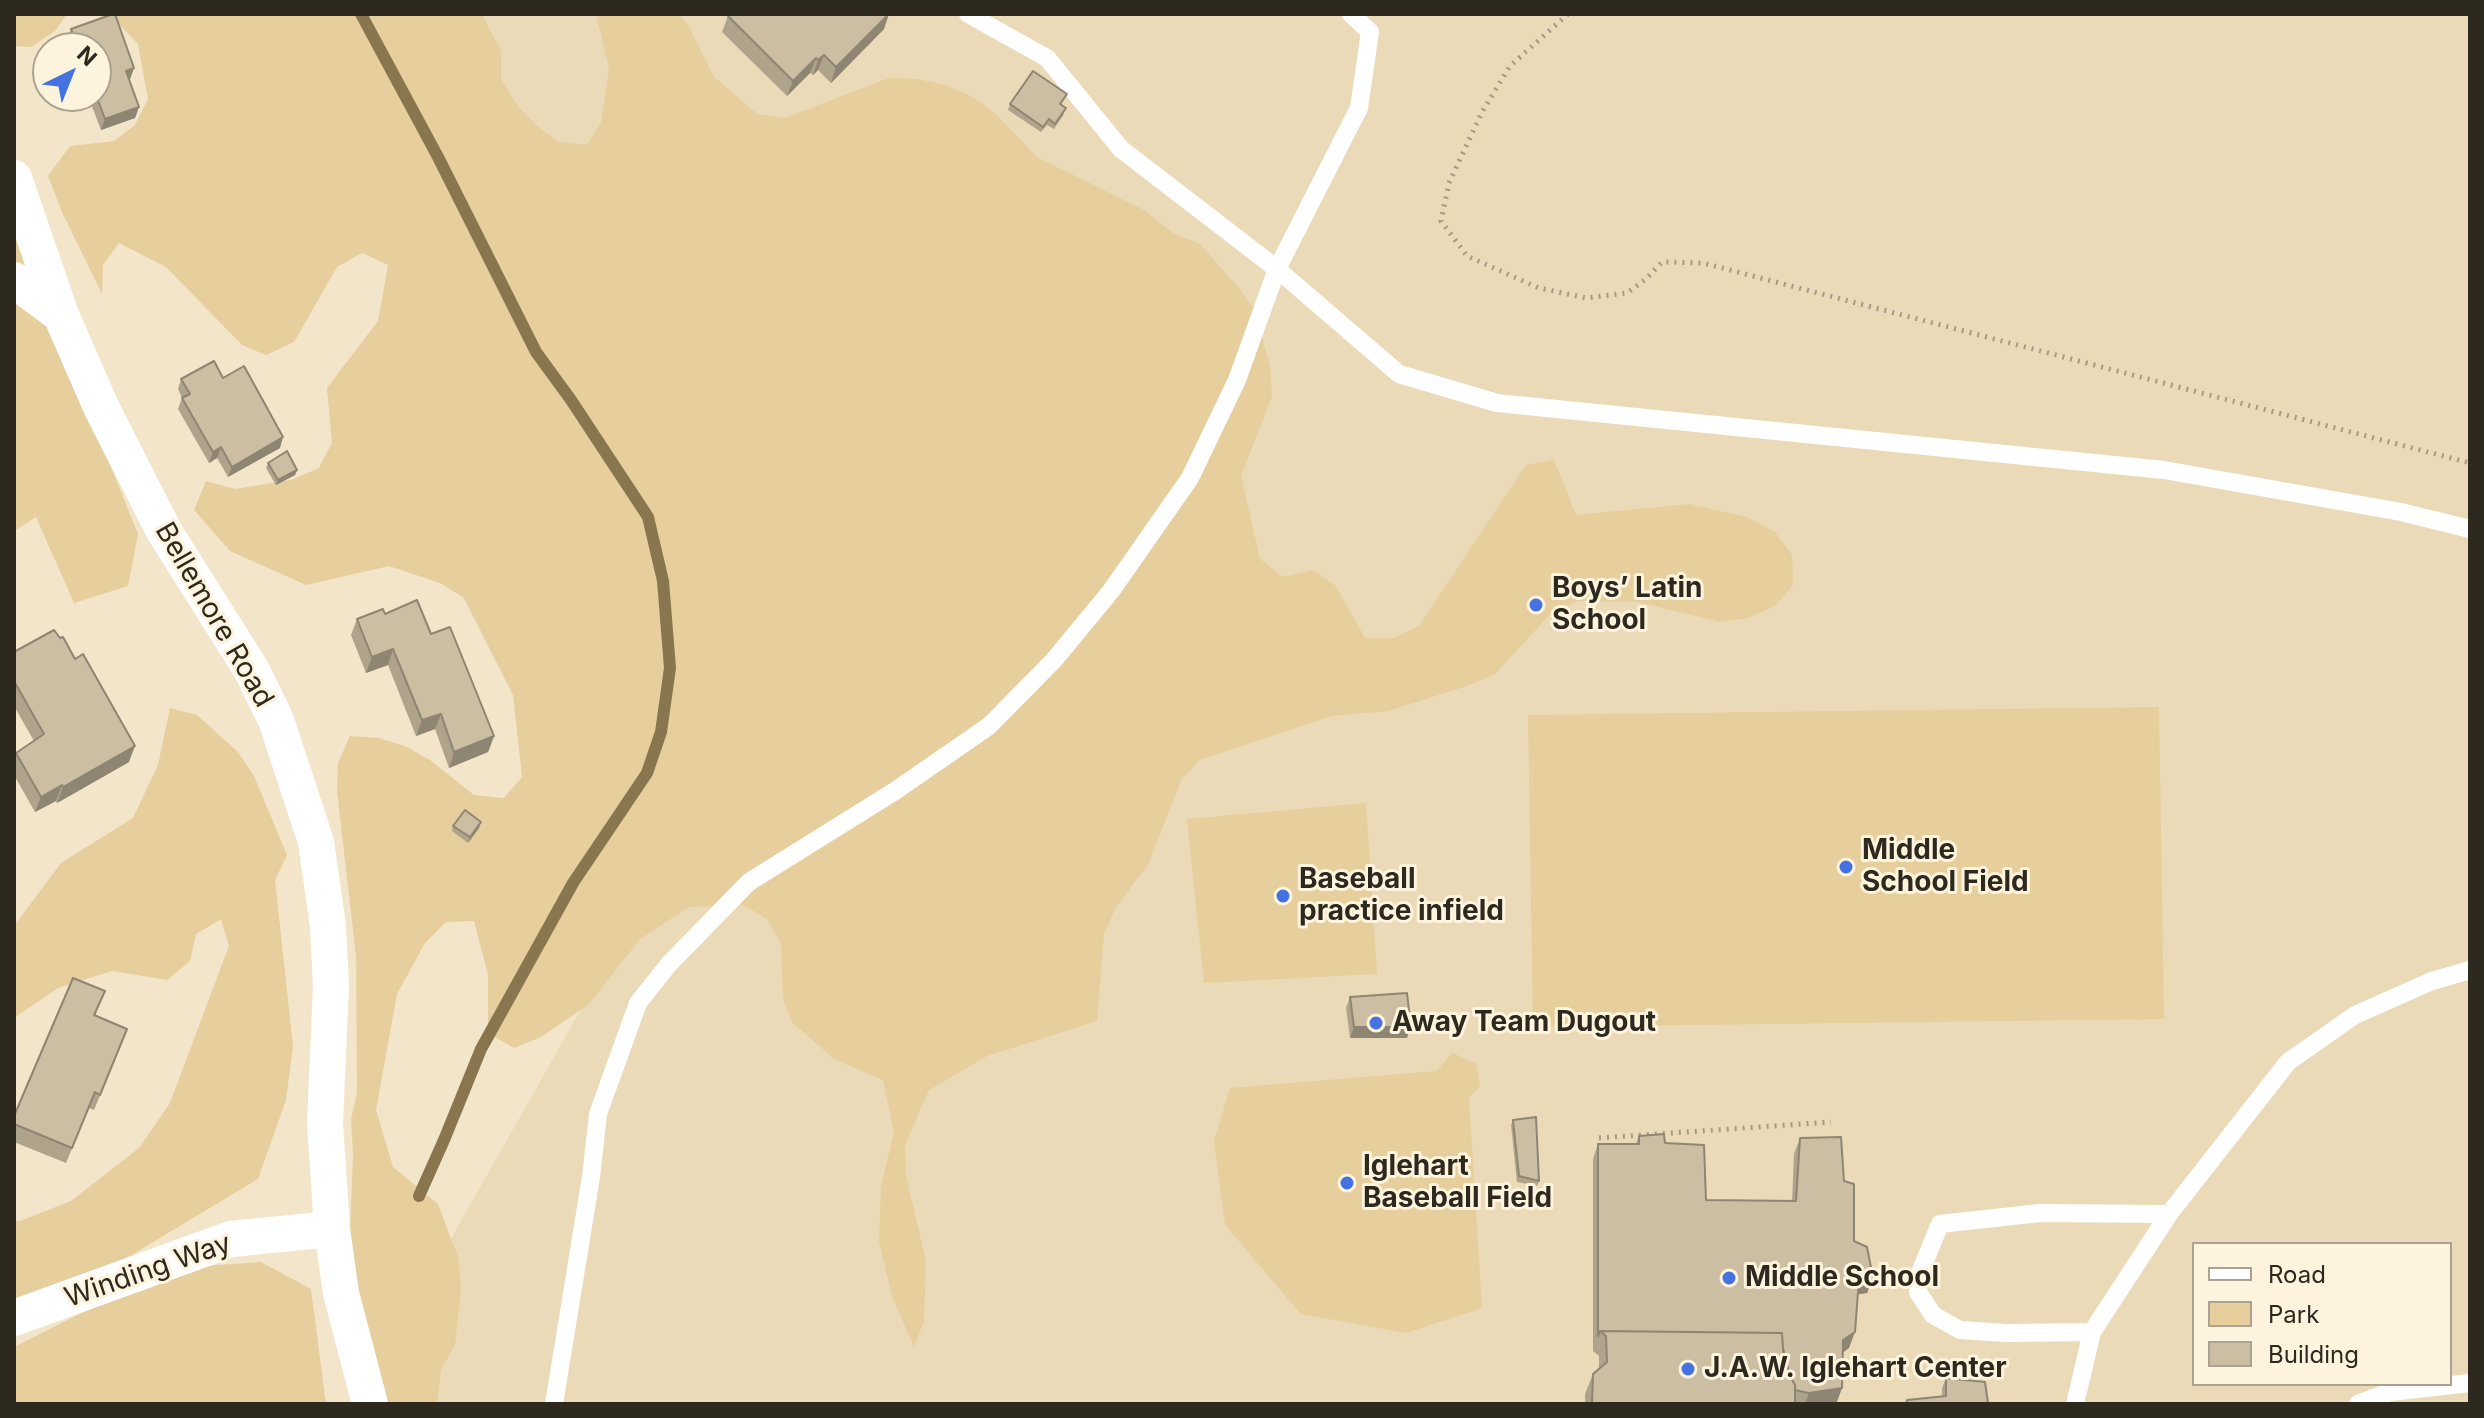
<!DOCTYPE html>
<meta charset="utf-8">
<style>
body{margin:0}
#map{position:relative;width:2484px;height:1418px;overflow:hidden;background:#f3e5ca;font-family:Inter,sans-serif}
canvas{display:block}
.frame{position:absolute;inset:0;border:16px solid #2e291e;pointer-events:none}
.legend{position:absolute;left:2192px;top:1242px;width:260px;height:144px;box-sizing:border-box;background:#fef3dd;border:2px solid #aba291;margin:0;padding:10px 14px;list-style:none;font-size:24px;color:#2e291e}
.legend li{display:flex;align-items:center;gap:16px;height:40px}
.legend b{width:40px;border:2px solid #aba291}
.north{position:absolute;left:32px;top:32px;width:80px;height:80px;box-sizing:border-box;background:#fef3dd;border:2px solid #aba291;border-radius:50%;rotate:43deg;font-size:22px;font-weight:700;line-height:32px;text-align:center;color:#2e291e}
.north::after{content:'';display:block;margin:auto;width:28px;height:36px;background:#4472e3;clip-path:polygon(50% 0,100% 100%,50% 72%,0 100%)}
</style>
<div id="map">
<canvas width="2484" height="1418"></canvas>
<div class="frame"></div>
<ul class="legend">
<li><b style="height:10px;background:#fff"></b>Road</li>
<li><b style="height:22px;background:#e6ce9d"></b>Park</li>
<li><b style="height:22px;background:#cbbea3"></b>Building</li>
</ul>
<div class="north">N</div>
</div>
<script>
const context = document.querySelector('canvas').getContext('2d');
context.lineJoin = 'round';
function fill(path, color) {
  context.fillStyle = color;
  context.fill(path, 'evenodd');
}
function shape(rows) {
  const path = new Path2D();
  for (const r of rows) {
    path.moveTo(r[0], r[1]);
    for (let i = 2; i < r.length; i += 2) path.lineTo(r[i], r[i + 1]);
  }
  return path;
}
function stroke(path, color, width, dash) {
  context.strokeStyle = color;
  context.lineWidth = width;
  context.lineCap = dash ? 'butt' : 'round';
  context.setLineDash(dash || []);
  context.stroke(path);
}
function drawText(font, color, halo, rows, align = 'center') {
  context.font = font + ' Inter,sans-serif';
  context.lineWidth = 6;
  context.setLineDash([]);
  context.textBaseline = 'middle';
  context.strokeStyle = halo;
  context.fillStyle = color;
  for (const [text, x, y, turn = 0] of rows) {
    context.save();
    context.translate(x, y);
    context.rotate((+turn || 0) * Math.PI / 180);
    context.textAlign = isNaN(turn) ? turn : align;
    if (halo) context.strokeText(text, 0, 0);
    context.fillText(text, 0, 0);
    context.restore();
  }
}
fill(shape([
 [308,14,2470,14,2470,1404,416,1404,394,1339,740,729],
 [2194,1244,2450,1244,2450,1384,2194,1384]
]), '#ebdab7');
fill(shape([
 [14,14,67,14,55,31,31,47,14,46],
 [109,14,482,14,501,51,501,79,517,105,536,125,558,142,587,145,601,123,609,69,596,14,678,14,688,25,714,77,757,114,785,118,889,78,917,79,946,85,971,96,996,114,1037,157,1144,210,1173,233,1200,244,1238,287,1255,310,1270,367,1272,396,1241,476,1260,559,1283,577,1313,570,1336,586,1365,638,1394,638,1419,626,1526,465,1554,460,1576,515,1690,504,1747,517,1775,532,1792,555,1793,585,1775,606,1748,618,1721,622,1637,602,1579,601,1553,611,1495,674,1470,685,1388,711,1332,716,1200,760,1181,780,1149,863,1116,907,1104,934,1097,1021,987,1056,929,1090,905,1145,906,1175,926,1262,924,1321,914,1347,892,1296,879,1242,881,1186,894,1133,883,1080,834,1059,792,1022,783,998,781,943,767,919,744,905,689,907,640,939,588,1005,541,1037,514,1048,488,1033,488,975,474,921,446,922,425,943,397,994,376,1110,393,1167,438,1204,458,1257,461,1288,455,1345,441,1370,437,1404,386,1404,349,1265,353,1153,351,1120,357,1093,356,956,337,791,338,763,350,736,379,738,405,746,430,760,474,795,504,798,522,777,513,695,464,598,440,583,389,566,306,585,230,551,194,510,206,481,235,489,291,480,319,468,332,443,327,388,378,321,388,265,362,253,337,267,294,342,266,355,242,345,166,267,119,243,103,265,102,294,62,212,48,176,70,146,114,141,135,125,148,99,138,44],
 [14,226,138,534,128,586,74,603,36,517,14,531],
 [2159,707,2164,1019,1533,1027,1528,715],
 [170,708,197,715,238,752,254,776,287,855,275,880,293,1046,286,1100,258,1179,90,1280,37,1298,14,1298,14,1221,20,1221,71,1201,139,1148,170,1103,229,946,221,919,196,934,190,961,167,980,112,971,58,988,14,1018,14,926,61,863,133,818,158,765],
 [1366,803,1377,974,1204,983,1187,819],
 [1453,1053,1476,1064,1480,1086,1469,1098,1482,1308,1406,1333,1301,1314,1225,1225,1214,1141,1230,1088,1436,1071],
 [261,1262,311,1289,325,1397,327,1404,14,1404,14,1347,149,1279,204,1266]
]), '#e6ce9d');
stroke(shape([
 [361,14,438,157,536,352,571,400,648,517,663,581,670,668,661,732,647,773,573,883,481,1049,444,1140,419,1196]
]), '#8a764e', 12);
stroke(shape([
 [1568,14,1510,66,1482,112,1449,183,1441,221,1467,256,1539,288,1586,298,1627,293,1646,279,1662,262,1703,263,2470,463],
 [1599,1138,1831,1122]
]), '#a49a85', 5, [2, 6]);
stroke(shape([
 [968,14,1047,58,1121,149,1277,269,1399,374,1497,403,2164,470,2401,512,2470,529],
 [2092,1332,2007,1333,1960,1330,1933,1315,1918,1292,1919,1275,1940,1224,2040,1213,2169,1214],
 [554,1404,591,1177,598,1114,638,1003,669,964,749,882,895,791,989,726,1054,660,1111,591,1190,478,1237,380,1277,269,1359,108,1370,32,1351,14],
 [2075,1404,2092,1332,2169,1214,2288,1062,2355,1015,2432,981,2470,970],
 [2358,1404,2390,1392,2470,1383]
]), '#fff', 18);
stroke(shape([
 [14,178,61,315,101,407,164,531,251,669,276,720,316,842,328,926,331,986,325,1123,332,1229,341,1293,370,1404],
 [14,280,61,315],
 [14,1318,231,1239,332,1229]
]), '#fff', 36);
fill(shape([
 [113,14,115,14,134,68,130,79,129,79,139,107,135,118,101,130,88,96,96,96,96,48,70,48,67,40,71,29],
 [728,16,884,29,831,83,818,70,813,75,810,73,787,96,722,32],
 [1067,94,1061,105,1064,114,1054,129,1047,125,1041,132,1008,110,1010,104],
 [223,378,280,448,228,477,217,458,209,463,178,409,182,398,178,389,181,379],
 [268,463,297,470,295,475,276,485,266,468],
 [385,614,431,634,494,736,488,752,449,768,435,729,416,736,388,665,366,673,351,635,357,619],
 [14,652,129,762,57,803,56,801,35,812,14,775,14,759,16,753,34,741,14,706],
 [453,826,479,828,468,843,452,831],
 [1350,997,1407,1038,1350,1038,1346,1008],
 [99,1006,95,1016,121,1045,94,1110,89,1108,66,1163,14,1142,14,1116],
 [1513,1120,1539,1181,1537,1186,1517,1182,1511,1125],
 [1639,1136,1665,1143,1706,1200,1792,1201,1794,1154,1800,1138,1844,1181,1854,1241,1873,1278,1867,1293,1858,1294,1849,1348,1843,1352,1842,1388,1836,1404,1585,1404,1585,1394,1593,1374,1599,1368,1599,1356,1593,1351,1593,1159,1598,1144,1636,1144],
 [1946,1378,1988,1403,1942,1396,1942,1388]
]), '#afa38c');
fill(shape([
 [889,14,884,29,831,83,836,67],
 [824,55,818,70,813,75,818,60],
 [816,58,810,73,787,96,793,81],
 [134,68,130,79,122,82,126,71],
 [139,107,135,118,101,130,105,119],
 [283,437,280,448,228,477,232,467],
 [221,447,217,458,209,463,213,452],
 [297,470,295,475,276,485,278,480],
 [393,649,388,665,366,673,372,657],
 [441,714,435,729,416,736,422,720],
 [494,736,488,752,449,768,454,752],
 [135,746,129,762,57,803,63,787],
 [62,785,56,801,35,812,41,797],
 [481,822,479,828,468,843,470,837],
 [1354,1027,1411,1027,1407,1038,1350,1038],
 [1873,1278,1867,1293,1853,1295,1859,1279],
 [1855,1332,1849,1348,1838,1356,1843,1340],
 [1842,1388,1836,1404,1805,1404,1809,1393]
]), '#8e8572');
const building = shape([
 [113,14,115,14,134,68,126,71,139,107,105,119,96,95,96,48,78,48,71,29,113,14],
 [730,14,889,14,836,67,824,55,818,60,816,58,793,81,728,16,730,14],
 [1033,71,1067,94,1060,104,1066,108,1055,124,1049,119,1043,127,1010,104,1033,71],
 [214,361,223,378,244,366,283,437,232,467,221,447,213,452,182,398,190,394,181,379,214,361],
 [287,451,297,470,278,480,268,463,287,451],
 [417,600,431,634,450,627,494,736,454,752,441,714,422,720,393,649,372,657,357,619,383,609,385,614,417,600],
 [54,630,60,638,63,637,75,659,83,654,135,746,63,787,62,785,41,797,16,753,44,734,14,681,14,652,54,630],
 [465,810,481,822,470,837,453,826,465,810],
 [73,978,105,991,94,1015,127,1029,100,1095,95,1092,72,1148,14,1124,14,1116,73,978],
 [1407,993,1411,1027,1354,1027,1350,997,1407,993],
 [1536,1117,1539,1181,1519,1176,1513,1120,1536,1117],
 [1664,1134,1665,1143,1704,1145,1706,1200,1796,1201,1800,1138,1841,1137,1844,1181,1854,1184,1854,1241,1867,1247,1873,1278,1859,1279,1855,1332,1843,1340,1842,1388,1809,1393,1795,1390,1795,1385,1790,1376,1783,1348,1782,1333,1600,1331,1598,1336,1598,1144,1639,1144,1639,1136,1664,1134],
 [1600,1331,1782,1333,1784,1365,1795,1385,1795,1404,1592,1404,1593,1374,1607,1362,1606,1336,1600,1331],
 [1946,1378,1985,1382,1988,1403,1991,1404,1906,1404,1907,1400,1946,1396,1946,1378]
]);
fill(building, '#cbbea3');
stroke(building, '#8e8572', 2);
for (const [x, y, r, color] of [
 [1536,605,8,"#4472e3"],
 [1846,867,8,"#4472e3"],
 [1283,896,8,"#4472e3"],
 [1376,1023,8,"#4472e3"],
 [1347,1183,8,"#4472e3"],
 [1729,1278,8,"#4472e3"],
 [1688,1369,8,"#4472e3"]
]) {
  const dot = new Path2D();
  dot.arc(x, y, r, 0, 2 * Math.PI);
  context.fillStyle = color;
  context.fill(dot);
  stroke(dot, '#fef3dd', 3);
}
drawText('bold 28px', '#2e291e', '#fef3dd', [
 ["Boys’ Latin",1552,589],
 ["School",1552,621],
 ["Middle",1862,851],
 ["School Field",1862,883],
 ["Baseball",1299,880],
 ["practice infield",1299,912],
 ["Away Team Dugout",1392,1023],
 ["Iglehart",1363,1167],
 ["Baseball Field",1363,1199],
 ["Middle School",1745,1278],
 ["J.A.W. Iglehart Center",1704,1369]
], 'left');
drawText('28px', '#2e291e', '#fef3dd', [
 ["Bellemore Road",214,615,60],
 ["Winding Way",148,1271,-19]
]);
</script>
